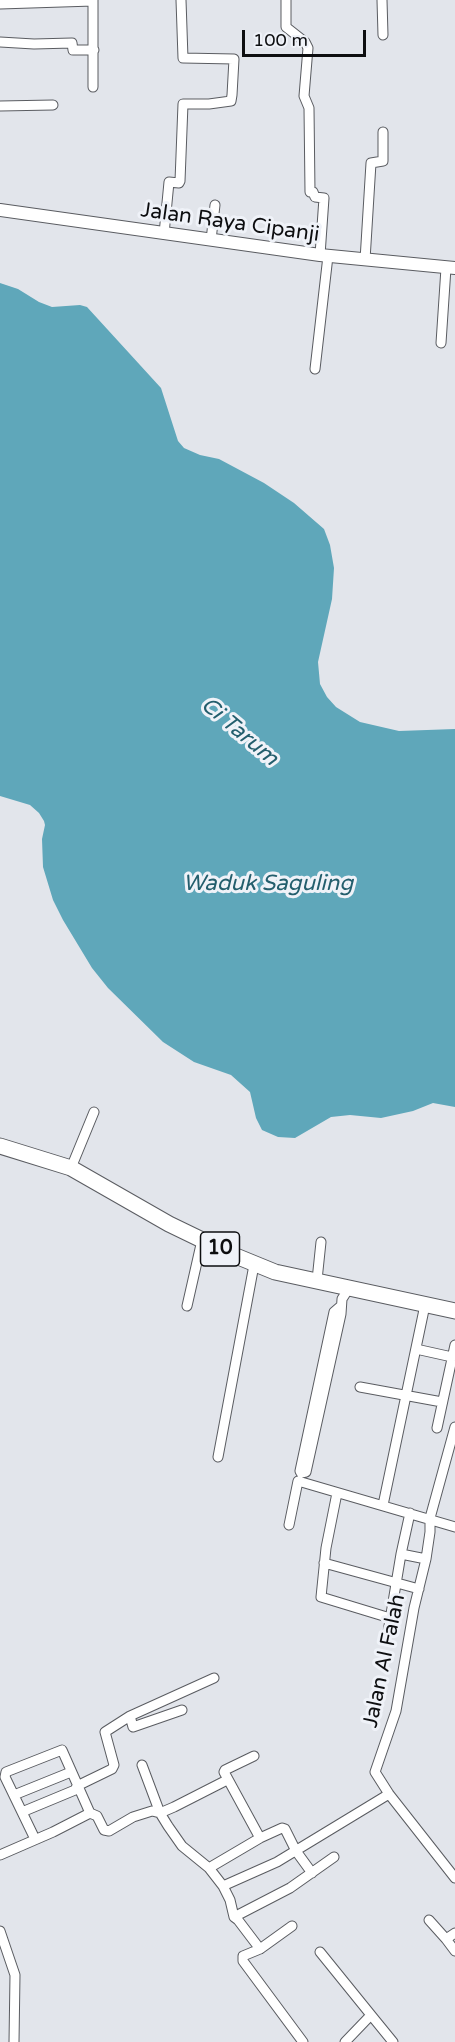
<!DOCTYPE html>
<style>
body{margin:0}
#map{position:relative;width:455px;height:2042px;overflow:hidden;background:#e2e5eb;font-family:"Varela Round",sans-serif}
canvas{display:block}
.scale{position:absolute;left:242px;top:30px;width:124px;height:27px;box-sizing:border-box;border:3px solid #0d0e10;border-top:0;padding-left:8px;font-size:18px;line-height:21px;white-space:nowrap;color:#0d0e10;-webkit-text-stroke:4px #eff2f8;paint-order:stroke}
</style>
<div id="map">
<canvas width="455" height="2042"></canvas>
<div class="scale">100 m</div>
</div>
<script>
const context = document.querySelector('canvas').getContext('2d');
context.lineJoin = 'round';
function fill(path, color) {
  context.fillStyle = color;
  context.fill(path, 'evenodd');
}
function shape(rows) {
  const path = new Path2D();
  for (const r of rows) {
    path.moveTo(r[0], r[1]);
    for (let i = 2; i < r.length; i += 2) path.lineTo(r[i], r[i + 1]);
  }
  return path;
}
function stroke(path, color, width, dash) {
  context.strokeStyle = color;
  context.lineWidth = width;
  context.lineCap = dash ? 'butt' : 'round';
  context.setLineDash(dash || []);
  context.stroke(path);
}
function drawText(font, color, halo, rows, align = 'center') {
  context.font = font + ' "Varela Round",sans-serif';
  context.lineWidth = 6;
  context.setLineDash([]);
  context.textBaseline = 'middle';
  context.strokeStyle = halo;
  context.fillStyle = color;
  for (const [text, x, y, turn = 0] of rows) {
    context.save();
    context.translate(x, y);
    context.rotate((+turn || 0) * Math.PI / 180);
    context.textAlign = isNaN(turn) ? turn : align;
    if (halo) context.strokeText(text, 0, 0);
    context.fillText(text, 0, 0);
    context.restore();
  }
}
fill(shape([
 [0,283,18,289,39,302,52,307,80,305,87,307,161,388,178,441,184,448,200,455,219,459,264,483,294,503,324,529,330,545,334,568,332,599,318,662,320,684,327,697,336,707,360,722,399,731,455,729,455,1107,433,1103,413,1111,381,1118,350,1115,331,1117,295,1138,278,1137,262,1130,256,1118,250,1092,231,1075,194,1062,163,1042,108,988,92,968,63,920,53,900,43,867,42,839,45,825,44,821,39,813,30,805,0,796]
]), '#5fa7ba');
const minor = shape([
 [286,0,286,27,305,42,308,48,304,96,309,108,310,192,313,192,315,197,324,198,320,255],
 [382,0,383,35],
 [0,4,93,1],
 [0,42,34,44,72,43,73,50,94,50],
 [93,87,93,0],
 [0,106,53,105],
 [164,234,169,182,179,183,180,181,183,104,209,104,231,101,232,95,234,59,183,58,181,0],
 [211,240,215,205],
 [365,260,371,163,383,161,383,132],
 [441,343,446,268],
 [315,369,328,256],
 [71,1168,94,1112],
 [317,1280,321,1242],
 [187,1306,202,1240],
 [341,1306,334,1312,300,1471,301,1473,306,1472,341,1314,342,1299,349,1288],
 [416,1349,452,1357],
 [360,1387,442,1402],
 [455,1427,430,1518,430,1532,426,1559,414,1608,396,1711,375,1772,389,1794,455,1878],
 [437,1428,455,1345],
 [218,1457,254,1265],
 [337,1493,326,1548,321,1597,390,1618],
 [383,1505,425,1305],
 [289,1525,298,1481,455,1527],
 [401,1554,426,1559],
 [324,1563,419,1589],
 [388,1632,401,1554,410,1513],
 [182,1710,133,1727,130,1716,214,1678],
 [142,1765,160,1813,168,1826,182,1846,209,1868,223,1886,230,1900,234,1917,238,1920,260,1949,243,1956,243,1961,303,2042],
 [14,1795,71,1772],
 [22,1812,75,1790,77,1786,112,1769,114,1765,105,1732,130,1716],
 [260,1838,282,1828,285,1829,296,1851,312,1873],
 [35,1839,5,1777,6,1772,62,1750,90,1813],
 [0,1855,53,1832,90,1813,97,1816,104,1830,109,1831,133,1817,152,1811,160,1813,174,1807,227,1780],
 [209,1868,260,1838,224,1772,225,1770,254,1756],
 [223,1886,277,1862,389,1794],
 [234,1917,290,1888,334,1857],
 [429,1920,446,1939],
 [0,1931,15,1975,14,2042],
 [455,1933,446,1939,455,1951],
 [260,1949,292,1926],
 [320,1952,371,2015],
 [345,2042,371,2015,393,2042]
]);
const secondary = shape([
 [0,210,320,255,455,268]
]);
const trunk = shape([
 [0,1146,71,1168,169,1224,231,1254,275,1272,455,1311]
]);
stroke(minor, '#5a5c61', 11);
stroke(secondary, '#5a5c61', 14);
stroke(trunk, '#5a5c61', 17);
stroke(minor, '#fff', 9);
stroke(secondary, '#fff', 12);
stroke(trunk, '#fff', 15);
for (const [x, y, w] of [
 [220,1249,39]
]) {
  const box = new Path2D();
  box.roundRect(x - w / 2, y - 17, w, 34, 4.5);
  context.fillStyle = '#eff2f8';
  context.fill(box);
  stroke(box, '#0d0e10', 1.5);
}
drawText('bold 20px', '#0d0e10', null, [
 ["10",220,1249]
]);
drawText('21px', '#0d0e10', '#eff2f8', [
 ["Jalan Raya Cipanji",230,223,8],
 ["Jalan Al Falah",385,1661,-78]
]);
drawText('italic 22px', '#235e6d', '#eff2f8', [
 ["Ci Tarum",239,732,40],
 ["Waduk Saguling",268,884]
]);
</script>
